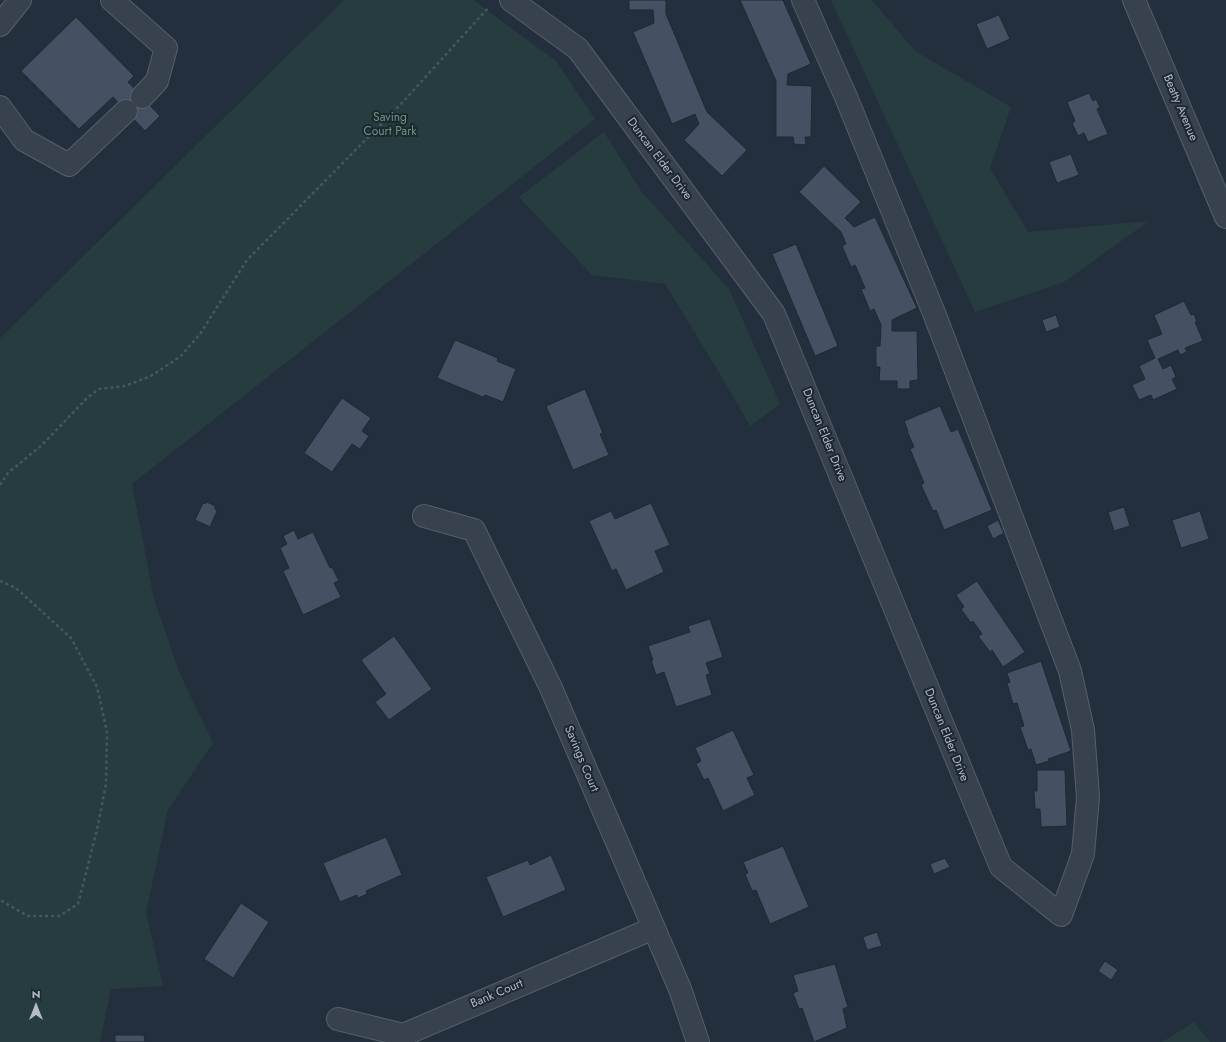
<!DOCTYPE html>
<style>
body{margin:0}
#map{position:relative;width:1226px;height:1042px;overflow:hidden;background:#242f3e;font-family:Jost,sans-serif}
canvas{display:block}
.north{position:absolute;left:16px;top:986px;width:40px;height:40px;-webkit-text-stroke:3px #1d2633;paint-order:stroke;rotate:0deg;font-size:11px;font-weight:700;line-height:16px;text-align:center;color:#b4bcc9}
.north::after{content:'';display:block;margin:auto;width:14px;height:18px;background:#b4bcc9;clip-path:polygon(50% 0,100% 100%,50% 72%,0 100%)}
</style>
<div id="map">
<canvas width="1226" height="1042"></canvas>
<div class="north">N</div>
</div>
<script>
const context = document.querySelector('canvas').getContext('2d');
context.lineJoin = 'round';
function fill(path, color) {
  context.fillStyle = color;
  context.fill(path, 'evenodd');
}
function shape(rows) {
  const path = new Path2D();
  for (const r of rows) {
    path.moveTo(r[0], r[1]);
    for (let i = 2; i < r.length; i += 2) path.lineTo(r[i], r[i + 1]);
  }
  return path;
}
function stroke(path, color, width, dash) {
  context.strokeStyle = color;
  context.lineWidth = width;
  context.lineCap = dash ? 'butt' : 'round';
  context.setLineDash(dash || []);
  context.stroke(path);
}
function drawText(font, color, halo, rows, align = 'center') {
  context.font = font + ' Jost,sans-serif';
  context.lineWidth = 4;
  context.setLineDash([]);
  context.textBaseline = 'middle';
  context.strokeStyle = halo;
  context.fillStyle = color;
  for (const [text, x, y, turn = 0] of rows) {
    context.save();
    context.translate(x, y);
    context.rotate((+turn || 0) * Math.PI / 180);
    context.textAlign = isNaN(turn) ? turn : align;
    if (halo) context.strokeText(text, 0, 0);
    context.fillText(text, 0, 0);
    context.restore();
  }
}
fill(shape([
 [344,0,473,0,556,61,595,119,132,484,154,599,180,674,213,743,168,810,146,912,163,986,111,989,100,1042,0,1042,0,338],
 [831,0,872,0,915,51,1011,107,990,168,1028,232,1149,221,1064,282,975,312],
 [604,132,641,191,729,289,780,404,750,426,717,369,665,284,592,275,519,197],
 [1194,1022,1210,1042,1162,1042]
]), '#263c3f');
const building = shape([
 [629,0,666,0,666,14,707,112,747,150,722,176,684,140,699,124,695,114,672,124,633,32,654,23,653,10,629,10,629,0],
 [740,0,783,0,811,64,788,74,787,85,812,86,811,137,805,137,806,145,794,144,793,137,776,137,776,81,740,0],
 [999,15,1010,39,987,49,976,24,999,15],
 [76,17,134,76,128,82,160,116,145,131,113,97,79,129,21,71,76,17],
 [1089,93,1093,101,1096,99,1100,107,1097,109,1108,134,1088,142,1084,133,1078,136,1072,123,1075,121,1067,102,1089,93],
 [1071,154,1079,175,1057,183,1049,162,1071,154],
 [824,166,861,202,845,218,854,227,875,217,917,308,892,320,892,331,917,331,918,380,910,381,910,389,897,389,897,381,879,381,880,367,876,367,876,346,880,346,881,325,874,309,870,311,861,289,865,288,855,265,851,267,842,246,846,244,841,232,799,192,824,166],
 [796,244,838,346,815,356,772,254,796,244],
 [1184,301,1191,315,1194,314,1197,322,1195,322,1203,341,1185,348,1187,352,1180,355,1178,350,1158,359,1163,369,1171,365,1176,377,1172,379,1177,389,1153,400,1151,395,1139,400,1132,385,1145,379,1139,366,1155,358,1147,340,1162,334,1154,315,1184,301],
 [1056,315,1060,327,1046,332,1042,320,1056,315],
 [455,340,498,358,497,361,516,369,503,402,485,395,483,397,437,378,455,340],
 [585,389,603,433,600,434,609,455,573,470,546,406,585,389],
 [342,398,371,418,362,431,369,436,360,449,352,444,332,472,304,453,342,398],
 [940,406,951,432,958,429,992,510,944,530,936,510,933,511,921,485,924,483,910,449,914,447,907,431,908,431,904,421,940,406],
 [207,502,215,506,215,509,217,511,210,527,195,520,203,503,205,504,207,502],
 [651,503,670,545,655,551,664,572,626,590,616,569,612,571,589,521,611,511,615,519,651,503],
 [1124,507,1130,526,1114,531,1108,512,1124,507],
 [1200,511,1209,539,1181,548,1172,520,1200,511],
 [998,520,1004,533,993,539,987,526,998,520],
 [294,530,298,539,313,532,330,568,332,567,339,581,334,583,341,597,303,615,283,571,289,568,280,548,287,544,283,536,294,530],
 [977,581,1025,652,1003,667,992,650,990,652,978,636,982,634,973,621,971,623,961,609,964,607,956,595,977,581],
 [710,619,723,657,706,663,710,674,706,675,712,695,676,707,664,672,656,675,651,660,653,660,648,646,690,632,688,626,710,619],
 [394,636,432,689,389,720,375,702,386,694,361,660,394,636],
 [1041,661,1071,751,1048,759,1049,761,1036,765,1031,749,1028,750,1020,727,1024,726,1017,703,1013,704,1007,683,1010,682,1007,673,1041,661],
 [733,730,754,775,747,778,755,795,723,811,708,778,704,780,696,764,701,761,695,748,733,730],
 [1037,770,1065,770,1067,826,1041,827,1040,809,1035,809,1034,791,1037,791,1037,770],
 [386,837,402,875,366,891,367,894,358,898,357,895,340,902,323,863,386,837],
 [783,846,809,907,770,924,756,890,752,891,745,874,748,873,743,862,783,846],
 [551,855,566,890,503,917,486,877,528,860,530,865,551,855],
 [945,858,950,867,934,874,930,864,945,858],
 [241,903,269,922,233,978,204,959,241,903],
 [877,932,882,946,867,950,863,937,877,932],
 [1105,961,1118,970,1111,980,1098,971,1105,961],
 [835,964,848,1007,843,1009,847,1028,814,1042,802,1008,799,1009,793,993,798,991,793,975,835,964],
 [115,1035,144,1035,145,1042,115,1042,115,1035]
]);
fill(building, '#455162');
stroke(building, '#1f2835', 1);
const minor = shape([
 [112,0,166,48,157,81,142,97],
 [511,0,578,49,774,314,1001,867,1061,915,1083,854,1088,797,1083,730,1070,671,934,313,846,97,803,0],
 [1134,0,1226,217],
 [0,25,20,0],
 [0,107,24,140,69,165,126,111],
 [424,516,474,530,551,688,680,989,698,1042],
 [338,1019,403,1035,654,928]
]);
stroke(minor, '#565f6c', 24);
stroke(shape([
 [0,485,8,473,42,445,87,398,99,389,125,386,151,376,181,356,200,334,247,260,402,103,489,7],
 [0,581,16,588,71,638,97,687,107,732,106,784,97,830,78,904,59,916,28,916,0,900]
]), '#44595c', 2.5, [3, 3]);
stroke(minor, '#38414e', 22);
drawText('12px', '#b4bcc9', '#1d2633', [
 ["Beatty Avenue",1180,108,67],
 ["Duncan Elder Drive",659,159,53],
 ["Duncan Elder Drive",824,435,68],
 ["Duncan Elder Drive",946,735,68],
 ["Savings Court",581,759,67],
 ["Bank Court",497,994,-23]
]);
drawText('12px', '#6b9a76', '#1d2633', [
 ["Saving",390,118],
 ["Court Park",390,132]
]);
</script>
